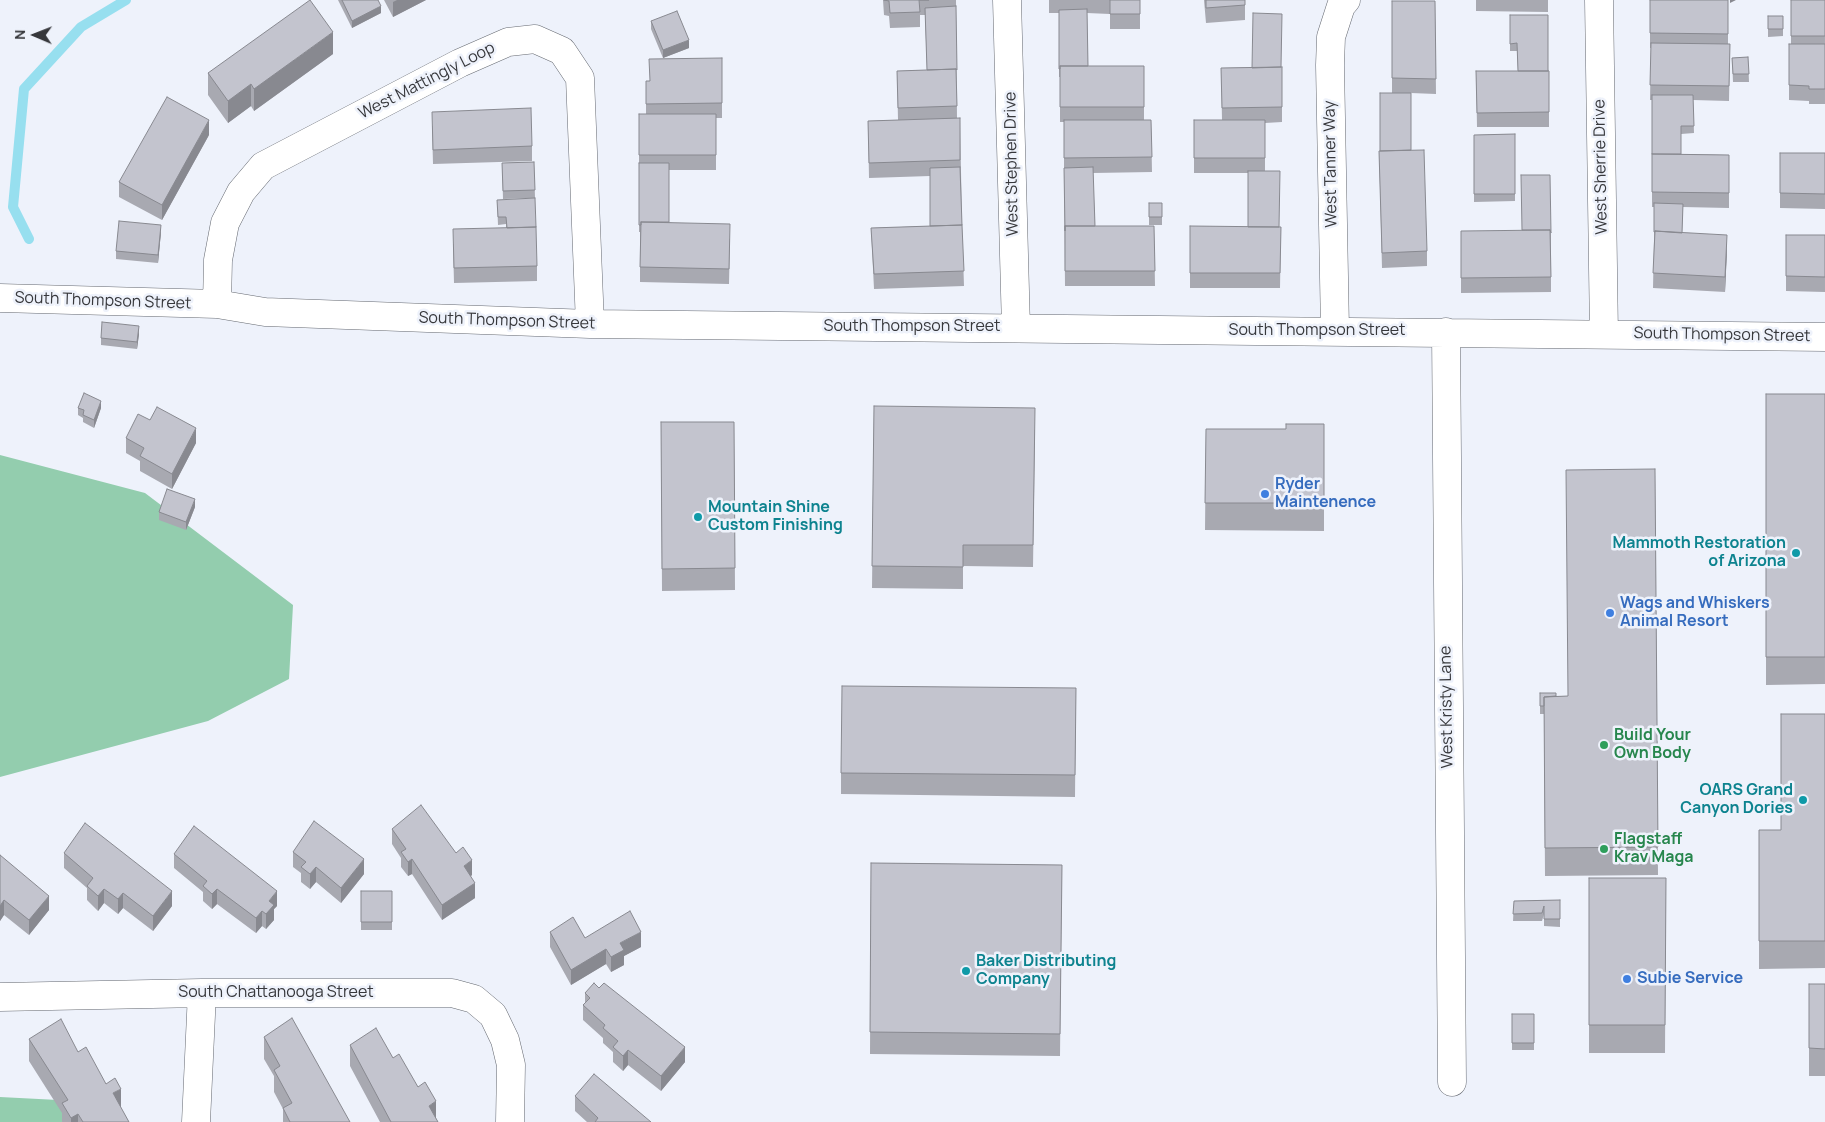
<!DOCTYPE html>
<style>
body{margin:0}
#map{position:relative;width:1825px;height:1122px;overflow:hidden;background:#eef2fb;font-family:Manrope,sans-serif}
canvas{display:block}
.north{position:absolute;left:10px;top:10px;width:50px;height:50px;-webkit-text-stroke:4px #eef2fb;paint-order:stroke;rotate:271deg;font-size:14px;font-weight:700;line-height:20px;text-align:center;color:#37383c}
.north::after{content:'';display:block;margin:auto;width:18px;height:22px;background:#37383c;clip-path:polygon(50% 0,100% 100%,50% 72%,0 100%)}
</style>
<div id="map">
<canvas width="1825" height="1122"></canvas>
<div class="north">N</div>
</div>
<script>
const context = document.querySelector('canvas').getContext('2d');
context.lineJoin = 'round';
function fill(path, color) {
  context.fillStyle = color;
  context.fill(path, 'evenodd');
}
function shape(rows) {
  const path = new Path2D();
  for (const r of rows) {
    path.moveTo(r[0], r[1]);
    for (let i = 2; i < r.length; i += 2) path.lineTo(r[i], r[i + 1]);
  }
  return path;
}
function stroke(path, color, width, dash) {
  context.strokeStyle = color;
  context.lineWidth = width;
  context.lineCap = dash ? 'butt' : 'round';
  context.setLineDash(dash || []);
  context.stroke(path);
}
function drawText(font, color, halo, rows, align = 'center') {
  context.font = font + ' Manrope,sans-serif';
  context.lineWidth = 5;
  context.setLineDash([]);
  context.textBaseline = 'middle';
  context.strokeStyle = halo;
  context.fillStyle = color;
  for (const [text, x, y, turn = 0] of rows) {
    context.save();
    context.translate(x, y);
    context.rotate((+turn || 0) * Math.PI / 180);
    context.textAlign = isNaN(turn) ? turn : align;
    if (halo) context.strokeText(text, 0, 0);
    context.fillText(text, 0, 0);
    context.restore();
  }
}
fill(shape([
 [0,455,145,493,293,605,289,679,208,721,0,777],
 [0,1097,58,1100,66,1122,0,1122]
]), '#93cdae');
stroke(shape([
 [29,239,13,207,24,89,81,27,126,0]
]), '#97dfef', 10);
const minor = shape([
 [1007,0,1016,328],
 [1599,0,1604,334],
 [0,298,217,304,265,312,590,324,1825,337],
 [217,304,218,260,225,223,241,192,263,166,460,63,508,42,535,39,562,51,580,78,590,324],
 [1335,330,1330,65,1331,37,1341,6,1346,0],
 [1446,332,1452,1082],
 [0,997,202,993,452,993,474,999,493,1015,505,1040,511,1065,510,1122],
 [196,1122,202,993]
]);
stroke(minor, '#656971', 29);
stroke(minor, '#fff', 28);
fill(shape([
 [338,0,378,0,381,13,352,28],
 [384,0,426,0,393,17],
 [883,0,956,0,957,119,960,118,962,225,964,286,874,289,871,228,930,226,930,176,869,178,868,121,898,120,897,71,927,70,925,15,920,15,920,27,890,28,889,16,884,15],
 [1049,0,1140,0,1140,29,1110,29,1110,14,1087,13,1088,66,1144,66,1144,120,1151,120,1152,172,1093,173,1095,226,1154,226,1155,286,1065,286,1064,175,1064,122,1060,122,1060,77,1059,77,1059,13,1049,13],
 [1204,0,1245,0,1245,20,1206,23],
 [1476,0,1548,0,1548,12,1476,11],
 [1728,0,1728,44,1730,44,1729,101,1693,100,1694,133,1681,134,1681,154,1729,155,1729,208,1683,207,1682,233,1727,250,1725,292,1653,288,1654,240,1654,207,1652,207,1652,100,1650,100,1651,48,1650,48,1650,4],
 [1791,0,1825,0,1825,104,1809,104,1809,101,1789,100,1789,44,1791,44],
 [1392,1,1435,1,1436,94,1411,93,1411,150,1427,251,1427,266,1382,268,1379,151,1380,151,1392,93],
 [1510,15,1549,71,1549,127,1477,127,1476,71,1518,71,1517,51,1510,51],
 [1768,16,1783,16,1783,36,1768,37],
 [651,21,689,48,663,58,651,29],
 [333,54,254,111,251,106,228,123,208,95,208,73],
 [1748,57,1749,82,1733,82,1732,58],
 [722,58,722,118,716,118,716,170,669,170,669,222,730,239,729,284,640,282,640,232,639,232,639,114,646,114,646,81,649,81],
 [1282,67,1282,122,1265,123,1265,171,1279,227,1281,227,1280,288,1190,288,1190,226,1248,227,1248,173,1194,173,1194,120,1222,120,1221,68],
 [432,126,532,146,532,161,433,164],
 [1515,134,1515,201,1474,202,1474,135],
 [209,135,162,220,119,197,119,182],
 [1780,153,1825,153,1825,209,1780,208],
 [534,162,535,198,503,199,502,163],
 [497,200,537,266,537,281,454,283,453,244,506,228,506,224,498,225],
 [1149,203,1162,203,1162,225,1149,225],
 [1461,231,1551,233,1551,292,1461,293],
 [161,232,158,263,116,259,116,251],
 [1786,235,1825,235,1825,292,1786,291],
 [139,334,137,349,101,345,101,338],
 [1766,394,1825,394,1825,684,1766,685],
 [874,406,1035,430,1033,567,963,566,963,589,872,588],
 [78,408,101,408,94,428,83,422,83,418,78,415],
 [150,420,196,443,172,489,140,471,140,461,126,453,126,438],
 [661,422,734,422,735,590,662,591],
 [1324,424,1324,531,1205,530,1206,429,1286,429],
 [1655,469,1658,875,1545,876,1544,714,1540,714,1540,693,1556,696,1568,696],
 [195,507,186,530,159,520,159,512],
 [1076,688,1075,797,841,794,841,773],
 [1825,714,1825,968,1759,969,1759,830,1781,830],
 [392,829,472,875,471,876,475,898,442,920,412,874,408,876,401,867,401,858,392,844],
 [293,852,364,874,341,903,316,882,310,889,301,882,301,873,293,867],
 [64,853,172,906,153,931,123,908,118,914,104,903,98,911,87,900,87,888,64,868],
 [174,854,277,906,274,909,274,920,266,929,262,926,256,933,217,904,212,909,203,901,203,892,174,868],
 [0,855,49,910,29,935,4,915,0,921],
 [871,863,1062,865,1060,1056,870,1054],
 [1589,878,1666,878,1665,1053,1589,1053],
 [361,891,392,891,392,930,361,930],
 [1560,900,1560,927,1544,926,1544,914,1542,921,1513,921,1514,901],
 [550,932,585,938,641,947,624,956,624,965,611,972,606,964,571,985,550,947],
 [1809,984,1825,984,1825,1076,1809,1076],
 [585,993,685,1062,661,1091,628,1065,623,1071,613,1062,613,1052,603,1043,603,1038,583,1020,583,1005,585,1003],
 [1512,1014,1534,1014,1534,1050,1512,1050],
 [264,1037,350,1122,283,1122,283,1109,274,1092,274,1076,264,1059],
 [29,1039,78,1052,106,1084,129,1122,62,1122,62,1113,29,1061],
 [350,1045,393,1058,418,1087,438,1122,380,1122,350,1066],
 [575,1096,651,1122,587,1122,575,1111]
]), '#a8a9b1');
fill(shape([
 [397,0,426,0,393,17,393,2],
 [1730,0,1736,0,1730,3],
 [381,6,381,13,352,28,352,21],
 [333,32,333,54,254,111,254,89],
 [689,40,689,48,663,58,663,50],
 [251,84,251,106,228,123,228,101],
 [209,120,209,135,162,220,162,205],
 [161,225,161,232,158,263,158,255],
 [1727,235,1727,250,1725,292,1725,277],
 [139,326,139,334,137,349,137,342],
 [101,401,101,408,94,428,94,420],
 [196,428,196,443,172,489,172,474],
 [195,499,195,507,186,530,186,522],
 [364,859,364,874,341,903,341,888],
 [412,859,412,874,408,876,408,862],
 [472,860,472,875,464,881,464,866],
 [316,867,316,882,310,889,310,874],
 [475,883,475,898,442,920,442,905],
 [104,889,104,903,98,911,98,896],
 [217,889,217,904,212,909,212,894],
 [172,891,172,906,153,931,153,916],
 [277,891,277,906,274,909,274,920,266,929,266,914,269,901],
 [123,893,123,908,118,914,118,899],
 [49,896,49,910,29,935,29,920],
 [4,900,4,915,0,921,0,906],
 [262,911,262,926,256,933,256,918],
 [641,932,641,947,624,956,624,965,611,972,611,957,620,943],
 [606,949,606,964,571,985,571,970],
 [685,1047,685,1062,661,1091,661,1076],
 [628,1050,628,1065,623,1071,623,1056],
 [121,1089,121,1110,113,1093],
 [436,1101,436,1122,429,1106],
 [78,1114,78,1122,71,1122,71,1118]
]), '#888990');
const building = shape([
 [310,0,333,32,254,89,251,84,228,101,208,73,310,0],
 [342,0,378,0,381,6,352,21,342,0],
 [884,0,929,0,919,0,920,12,890,13,889,1,884,0],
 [1110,0,1140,0,1140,14,1110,14,1110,0],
 [1206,0,1245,0,1245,5,1206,8,1206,0],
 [1650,0,1728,0,1728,34,1650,33,1650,0],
 [1791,0,1825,0,1825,36,1791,36,1791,0],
 [1392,1,1435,1,1436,79,1392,78,1392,1],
 [956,6,957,70,956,69,927,70,925,8,956,6],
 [1087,9,1088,66,1060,66,1060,69,1059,69,1059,10,1087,9],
 [677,11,689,40,663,50,651,21,677,11],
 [1253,13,1282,14,1281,67,1252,68,1253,13],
 [1510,15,1548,15,1548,71,1518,71,1517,43,1510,44,1510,15],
 [1768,16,1783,16,1783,29,1768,29,1768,16],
 [1651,43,1730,44,1729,86,1650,85,1651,43],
 [1789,44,1825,44,1825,89,1809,89,1809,86,1789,85,1789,44],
 [1748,57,1749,74,1733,74,1732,58,1748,57],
 [722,58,722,103,646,104,646,81,650,81,649,59,722,58],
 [1060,66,1144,66,1144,107,1060,107,1060,66],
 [1282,67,1282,107,1222,108,1221,68,1282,67],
 [956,69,957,106,898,108,897,71,956,69],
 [1476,71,1549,71,1549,112,1477,113,1476,71],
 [1380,93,1411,93,1411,150,1380,151,1380,93],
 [1652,95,1693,95,1694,126,1681,126,1681,154,1652,154,1652,95],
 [167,97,209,120,162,205,119,182,167,97],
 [531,108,532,146,433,150,432,112,531,108],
 [639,114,716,114,716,155,639,155,639,114],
 [960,118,960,160,869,163,868,121,960,118],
 [1064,120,1151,120,1152,157,1064,158,1064,120],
 [1194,120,1265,120,1265,158,1194,158,1194,120],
 [1515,134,1515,194,1474,194,1474,135,1515,134],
 [1424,150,1427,251,1382,253,1379,151,1424,150],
 [1780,153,1825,153,1825,194,1780,193,1780,153],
 [1652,154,1729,155,1729,193,1652,192,1652,154],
 [534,162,535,190,503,191,502,163,534,162],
 [639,163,669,163,669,222,641,222,641,225,639,225,639,163],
 [960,167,962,225,930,226,930,168,960,167],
 [1093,167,1095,226,1065,226,1065,231,1064,168,1093,167],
 [1248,171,1280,171,1279,227,1248,227,1248,171],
 [1521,175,1550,175,1551,233,1550,230,1522,230,1521,175],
 [535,198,536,227,507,228,506,217,498,217,497,200,535,198],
 [1149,203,1162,203,1162,217,1149,217,1149,203],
 [1654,203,1683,204,1682,233,1655,231,1655,232,1654,232,1654,203],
 [119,221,161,225,158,255,116,251,119,221],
 [641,222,730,224,729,269,640,267,641,222],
 [962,225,964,271,874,274,871,228,962,225],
 [1065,226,1154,226,1155,271,1065,271,1065,226],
 [1190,226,1281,227,1280,273,1190,273,1190,226],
 [536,227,537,266,454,268,453,229,536,227],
 [1550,230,1551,277,1461,278,1461,231,1550,230],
 [1655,231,1727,235,1725,277,1653,273,1655,231],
 [1786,235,1825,235,1825,277,1786,276,1786,235],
 [102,322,139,326,137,342,101,338,102,322],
 [84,393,101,401,94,420,83,415,84,410,78,408,84,393],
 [1766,394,1825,394,1825,657,1766,657,1766,394],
 [874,406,1035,408,1033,545,963,545,963,567,872,566,874,406],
 [157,407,196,428,172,474,140,456,144,448,126,438,138,414,150,420,157,407],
 [661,422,734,422,735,568,662,569,661,422],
 [1286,424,1324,424,1324,503,1205,503,1206,429,1286,429,1286,424],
 [1655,469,1658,847,1545,848,1544,697,1568,696,1566,470,1655,469],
 [167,489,195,499,186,522,159,512,167,489],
 [842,686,1076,688,1075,775,841,773,842,686],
 [1540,693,1556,693,1556,696,1544,697,1544,706,1540,706,1540,693],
 [1781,714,1825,714,1825,941,1759,941,1759,830,1781,830,1781,714],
 [421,805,456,853,463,847,472,860,464,866,475,883,442,905,412,859,408,862,401,852,406,849,392,829,421,805],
 [314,821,364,859,341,888,316,867,310,874,301,867,306,862,293,852,314,821],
 [85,823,172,891,153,916,123,893,118,899,104,889,98,896,87,886,93,878,64,853,85,823],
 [194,826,277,891,269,901,274,905,266,914,262,911,256,918,217,889,212,894,203,886,207,881,174,854,194,826],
 [0,855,49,896,29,920,4,900,0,906,0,855],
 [871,863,1062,865,1060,1034,870,1032,871,863],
 [1589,878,1666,878,1665,1025,1589,1025,1589,878],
 [361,891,392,891,392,922,361,922,361,891],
 [1560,900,1560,919,1544,919,1544,906,1542,913,1513,914,1514,901,1560,900],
 [630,911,641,932,620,943,624,950,611,957,606,949,571,970,550,932,573,917,585,938,630,911],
 [594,983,599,988,604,983,685,1047,661,1076,628,1050,623,1056,613,1047,618,1041,603,1028,605,1025,583,1005,590,998,585,993,594,983],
 [1809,984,1825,984,1825,1049,1809,1048,1809,984],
 [1512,1014,1534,1014,1534,1043,1512,1043,1512,1014],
 [292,1018,350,1122,290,1122,283,1108,292,1103,274,1070,280,1066,264,1037,292,1018],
 [61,1019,78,1052,86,1047,106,1084,115,1078,121,1089,113,1093,129,1122,83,1122,78,1114,71,1118,62,1103,68,1100,29,1039,61,1019],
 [376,1028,393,1058,399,1054,418,1087,425,1082,436,1101,429,1106,438,1122,391,1122,350,1045,376,1028],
 [594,1074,651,1122,595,1122,598,1118,575,1096,594,1074]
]);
fill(building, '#c3c4ce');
stroke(building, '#888990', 1);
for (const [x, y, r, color] of [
 [1265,494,5,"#3f7fe0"],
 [698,517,5,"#0f9aa8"],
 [1796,553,5,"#0f9aa8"],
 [1610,613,5,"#3f7fe0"],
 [1604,745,5,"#2e9e5b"],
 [1803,800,5,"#0f9aa8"],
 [1604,849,5,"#2e9e5b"],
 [966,971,5,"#0f9aa8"],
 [1627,979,5,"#3f7fe0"]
]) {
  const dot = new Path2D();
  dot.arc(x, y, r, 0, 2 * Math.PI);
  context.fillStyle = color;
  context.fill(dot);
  stroke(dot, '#eef2fb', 2);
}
drawText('16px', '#37383c', '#eef2fb', [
 ["West Mattingly Loop",427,81,-27],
 ["West Stephen Drive",1012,164,-91],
 ["West Tanner Way",1331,164,-91],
 ["West Sherrie Drive",1601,167,-91],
 ["South Thompson Street",103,301,2],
 ["South Thompson Street",507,321,2],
 ["South Thompson Street",912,327],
 ["South Thompson Street",1317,331],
 ["South Thompson Street",1722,335,1],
 ["West Kristy Lane",1447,707,-91],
 ["South Chattanooga Street",276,993]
]);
drawText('bold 16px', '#366cbe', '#eef2fb', [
 ["Ryder",1275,485],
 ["Maintenence",1275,503],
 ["Wags and Whiskers",1620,604],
 ["Animal Resort",1620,622],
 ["Subie Service",1637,979]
], 'left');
drawText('bold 16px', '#0d838f', '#eef2fb', [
 ["Mountain Shine",708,508],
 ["Custom Finishing",708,526],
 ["Mammoth Restoration",1786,544,"right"],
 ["of Arizona",1786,562,"right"],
 ["OARS Grand",1793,791,"right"],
 ["Canyon Dories",1793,809,"right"],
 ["Baker Distributing",976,962],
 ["Company",976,980]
], 'left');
drawText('bold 16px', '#27864d', '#eef2fb', [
 ["Build Your",1614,736],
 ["Own Body",1614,754],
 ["Flagstaff",1614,840],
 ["Krav Maga",1614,858]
], 'left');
</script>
